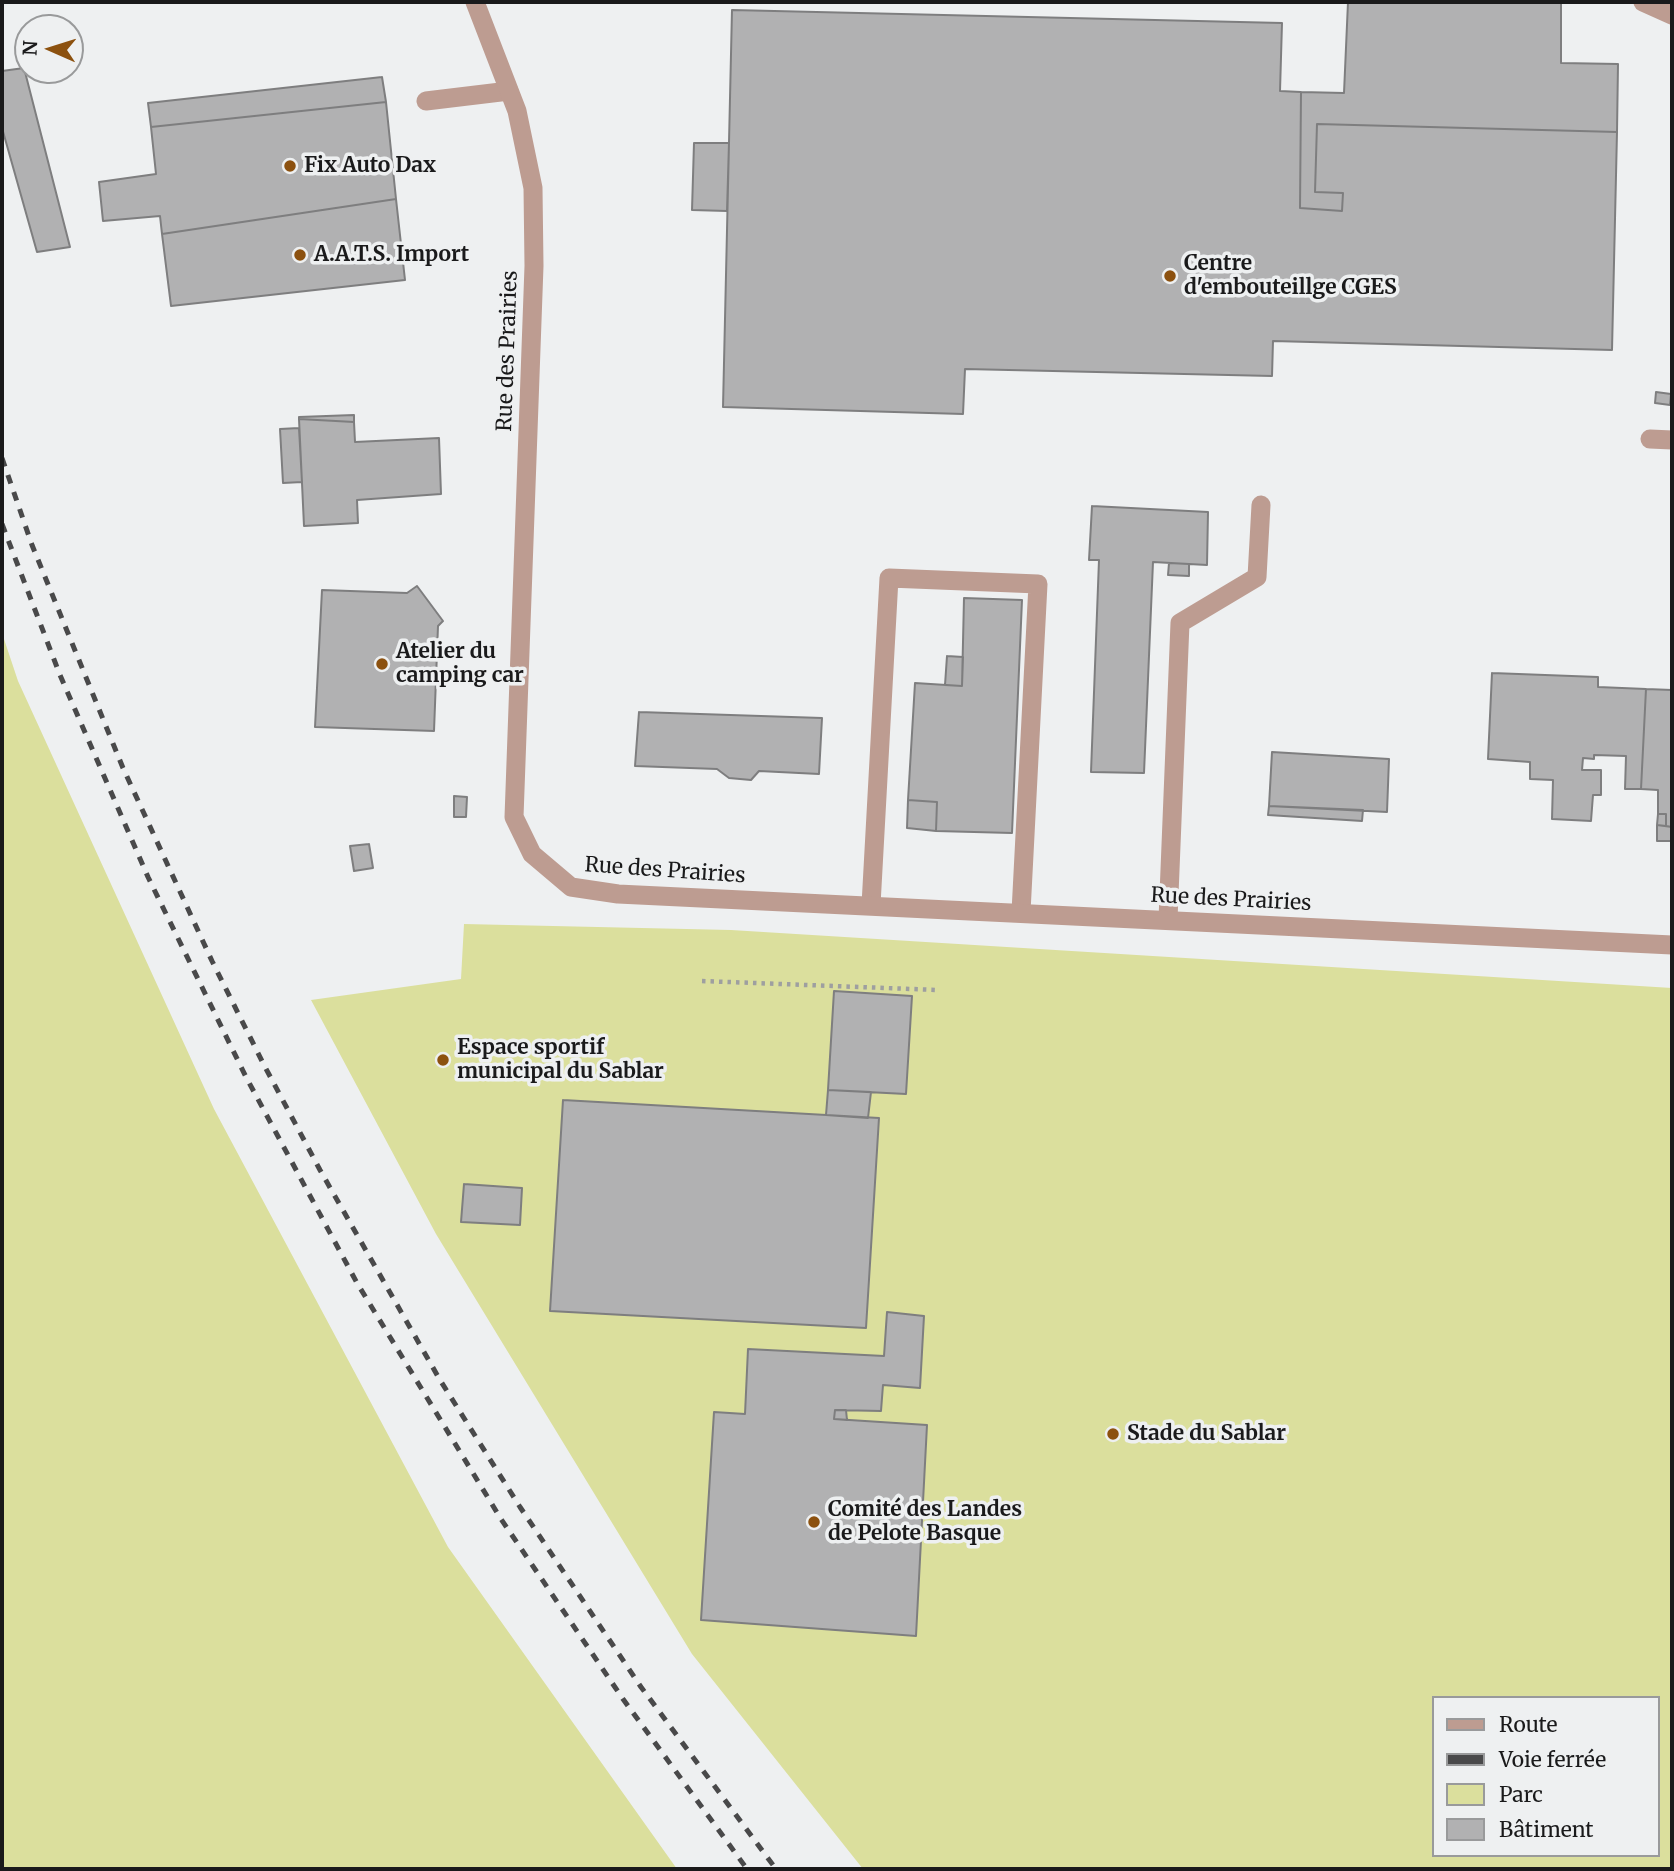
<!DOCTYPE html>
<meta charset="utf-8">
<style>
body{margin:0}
#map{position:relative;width:1674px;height:1871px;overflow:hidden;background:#eef0f1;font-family:Merriweather,serif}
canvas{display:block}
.frame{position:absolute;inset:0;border:4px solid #1a1a1b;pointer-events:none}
.legend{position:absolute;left:1432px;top:1696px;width:228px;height:161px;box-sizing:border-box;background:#eef0f1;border:2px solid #999a9b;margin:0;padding:9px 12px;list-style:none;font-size:21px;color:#1a1a1b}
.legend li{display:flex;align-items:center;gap:14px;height:35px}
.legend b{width:35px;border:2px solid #999a9b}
.north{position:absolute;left:14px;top:14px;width:70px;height:70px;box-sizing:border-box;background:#eef0f1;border:2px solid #999a9b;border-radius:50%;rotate:273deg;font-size:19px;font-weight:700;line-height:28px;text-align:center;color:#1a1a1b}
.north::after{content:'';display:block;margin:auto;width:24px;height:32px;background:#8c510f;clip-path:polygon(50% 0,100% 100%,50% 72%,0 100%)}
</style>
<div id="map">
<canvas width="1674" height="1871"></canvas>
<div class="frame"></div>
<ul class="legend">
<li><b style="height:9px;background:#bd9c91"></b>Route</li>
<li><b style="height:9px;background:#49494a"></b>Voie ferrée</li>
<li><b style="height:19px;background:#dbdf9d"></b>Parc</li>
<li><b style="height:19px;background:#b1b1b2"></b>Bâtiment</li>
</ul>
<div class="north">N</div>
</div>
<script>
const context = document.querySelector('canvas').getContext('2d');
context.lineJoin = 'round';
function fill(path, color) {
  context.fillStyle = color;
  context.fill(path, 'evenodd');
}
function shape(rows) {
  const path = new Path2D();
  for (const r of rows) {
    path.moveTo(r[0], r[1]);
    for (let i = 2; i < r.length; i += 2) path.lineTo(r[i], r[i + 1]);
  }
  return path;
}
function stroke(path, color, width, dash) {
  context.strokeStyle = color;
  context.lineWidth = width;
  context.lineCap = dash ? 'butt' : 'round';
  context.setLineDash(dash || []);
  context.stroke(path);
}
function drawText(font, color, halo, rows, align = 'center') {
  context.font = font + ' Merriweather,serif';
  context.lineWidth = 7;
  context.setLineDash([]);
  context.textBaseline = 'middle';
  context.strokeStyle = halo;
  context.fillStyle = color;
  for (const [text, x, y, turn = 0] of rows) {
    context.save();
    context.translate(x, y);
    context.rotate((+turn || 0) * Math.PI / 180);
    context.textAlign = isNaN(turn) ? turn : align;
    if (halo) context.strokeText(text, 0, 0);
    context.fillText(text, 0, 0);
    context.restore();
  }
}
fill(shape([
 [2,633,18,681,214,1109,448,1547,677,1869,2,1869],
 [464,924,731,930,1672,988,1672,1869,863,1869,692,1654,436,1234,311,1000,461,979],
 [1434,1698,1658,1698,1658,1855,1434,1855]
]), '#dbdf9d');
const building = shape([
 [1348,2,1561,2,1561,63,1618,64,1617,132,1317,124,1315,192,1343,193,1342,211,1300,208,1301,92,1344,93,1348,2],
 [732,10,1282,23,1280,91,1301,92,1300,208,1342,211,1343,193,1315,192,1317,124,1617,132,1612,350,1273,341,1272,376,965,369,963,414,723,407,732,10],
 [24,68,70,247,37,252,2,128,2,71,24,68],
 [382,77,386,102,151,127,148,103,382,77],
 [386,102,396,199,162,234,160,216,103,221,99,182,156,174,151,127,386,102],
 [694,143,729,143,727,211,692,210,694,143],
 [396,199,405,280,171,306,162,234,396,199],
 [1656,392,1671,394,1670,405,1655,403,1656,392],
 [354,415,354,422,299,419,299,417,354,415],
 [299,419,354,422,355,442,439,438,441,494,357,500,358,523,304,526,299,419],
 [299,428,302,482,283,483,280,429,299,428],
 [1092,506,1208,512,1207,565,1153,562,1144,773,1091,772,1099,560,1089,560,1092,506],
 [1169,563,1189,564,1189,576,1168,575,1169,563],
 [417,586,443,621,438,626,434,731,315,727,322,590,407,593,417,586],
 [964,598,1022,600,1012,833,936,831,937,802,908,800,915,683,962,686,964,598],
 [947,656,963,657,962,686,945,685,947,656],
 [1492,673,1598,677,1598,687,1646,689,1641,789,1625,789,1626,756,1594,755,1594,759,1583,758,1582,770,1601,770,1601,795,1593,795,1591,821,1552,819,1553,780,1530,779,1530,762,1488,759,1492,673],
 [1646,689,1672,690,1672,827,1666,826,1666,814,1658,814,1658,790,1641,789,1646,689],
 [639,712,822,718,819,774,759,771,751,780,729,778,717,769,635,766,639,712],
 [1272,752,1389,759,1387,812,1269,806,1272,752],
 [454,796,467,797,466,817,454,817,454,796],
 [908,800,937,802,936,831,907,828,908,800],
 [1269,806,1363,810,1362,821,1268,815,1269,806],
 [1658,814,1666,814,1666,826,1657,825,1658,814],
 [1657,825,1672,827,1672,841,1657,841,1657,825],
 [369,844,373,868,354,871,350,846,369,844],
 [834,991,912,996,906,1094,828,1090,834,991],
 [828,1090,871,1092,868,1118,826,1115,828,1090],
 [563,1100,879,1118,866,1328,550,1311,563,1100],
 [464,1184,522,1188,520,1225,461,1222,464,1184],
 [887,1312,924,1316,920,1388,883,1385,881,1411,835,1410,834,1419,927,1425,916,1636,701,1620,714,1412,745,1414,748,1349,884,1356,887,1312],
 [835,1410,846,1410,847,1420,834,1419,835,1410]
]);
fill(building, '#b1b1b2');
stroke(building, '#7e7e7f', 2);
stroke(shape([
 [702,981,938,990]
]), '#9e9fa0', 4.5, [3.5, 5]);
stroke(shape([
 [1643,2,1672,15],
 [426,101,509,91],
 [1650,439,1672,440],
 [871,905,889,578,1038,584,1021,912],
 [1168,919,1180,623,1257,577,1261,505]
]), '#bd9c91', 19);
stroke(shape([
 [475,2,517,111,533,188,534,266,514,817,532,854,571,887,618,894,1672,945]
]), '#bd9c91', 19);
stroke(shape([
 [2,458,32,545,123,768,212,961,264,1065,320,1170,440,1380,520,1507,641,1687,776,1869],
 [2,524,60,675,148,877,246,1077,357,1283,501,1519,623,1699,747,1869]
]), '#49494a', 5, [9, 9]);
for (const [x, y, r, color] of [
 [290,166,7,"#8c510f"],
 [300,255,7,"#8c510f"],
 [1170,276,7,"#8c510f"],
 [382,664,7,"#8c510f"],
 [443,1060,7,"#8c510f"],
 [1113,1434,7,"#8c510f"],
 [814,1522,7,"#8c510f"]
]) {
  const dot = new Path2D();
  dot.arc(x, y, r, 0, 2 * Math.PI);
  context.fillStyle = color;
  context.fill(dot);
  stroke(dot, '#eef0f1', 2.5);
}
drawText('bold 21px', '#1a1a1b', '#eef0f1', [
 ["Fix Auto Dax",304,166],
 ["A.A.T.S. Import",314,255],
 ["Centre",1184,264],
 ["d'embouteillge CGES",1184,288],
 ["Atelier du",396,652],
 ["camping car",396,676],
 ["Espace sportif",457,1048],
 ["municipal du Sablar",457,1072],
 ["Stade du Sablar",1127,1434],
 ["Comité des Landes",828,1510],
 ["de Pelote Basque",828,1534]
], 'left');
drawText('21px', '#1a1a1b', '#eef0f1', [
 ["Rue des Prairies",508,351,-88],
 ["Rue des Prairies",665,871,4],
 ["Rue des Prairies",1231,900,3]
]);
</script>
